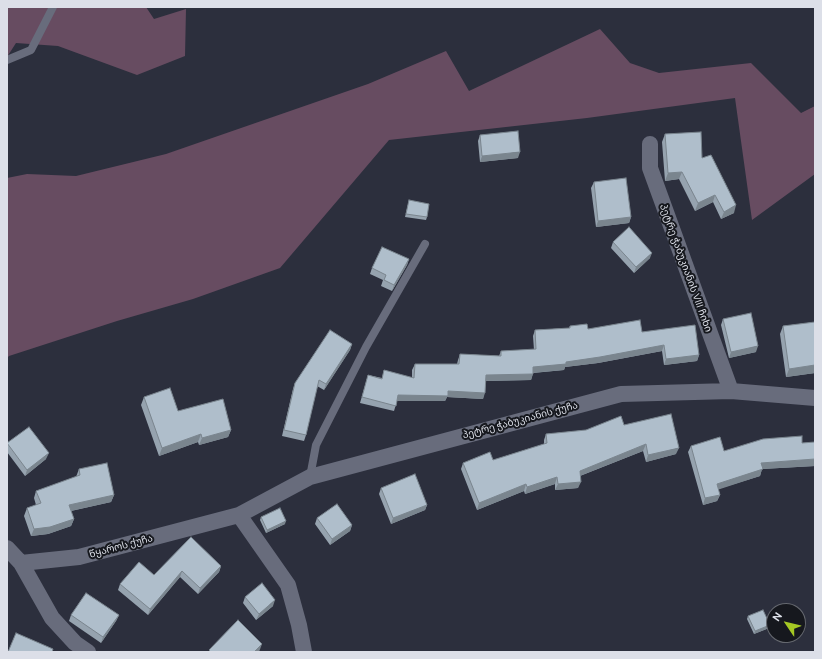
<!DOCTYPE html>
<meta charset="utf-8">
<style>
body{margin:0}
#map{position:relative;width:822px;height:659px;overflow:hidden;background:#2c2f3d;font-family:Ubuntu,sans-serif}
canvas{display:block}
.frame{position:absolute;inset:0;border:8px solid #dcdfe8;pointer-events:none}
.north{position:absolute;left:766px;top:603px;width:40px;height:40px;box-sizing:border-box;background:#16181e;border:1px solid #65686f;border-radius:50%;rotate:305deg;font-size:11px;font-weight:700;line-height:16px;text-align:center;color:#dcdfe8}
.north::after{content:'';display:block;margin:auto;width:14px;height:18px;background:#a5c824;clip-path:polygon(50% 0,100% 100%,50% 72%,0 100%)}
</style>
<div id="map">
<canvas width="822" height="659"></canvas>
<div class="frame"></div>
<div class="north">N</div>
</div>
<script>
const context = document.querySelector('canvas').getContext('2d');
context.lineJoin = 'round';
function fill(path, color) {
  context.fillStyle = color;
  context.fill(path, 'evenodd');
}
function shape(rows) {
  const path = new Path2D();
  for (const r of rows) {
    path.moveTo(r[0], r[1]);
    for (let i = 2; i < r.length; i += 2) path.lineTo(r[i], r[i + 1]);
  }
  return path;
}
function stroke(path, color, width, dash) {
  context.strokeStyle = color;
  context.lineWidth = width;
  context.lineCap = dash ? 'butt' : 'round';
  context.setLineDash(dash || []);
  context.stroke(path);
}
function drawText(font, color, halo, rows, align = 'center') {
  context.font = font + ' Ubuntu,"Noto Sans Georgian",sans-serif';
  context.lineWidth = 4;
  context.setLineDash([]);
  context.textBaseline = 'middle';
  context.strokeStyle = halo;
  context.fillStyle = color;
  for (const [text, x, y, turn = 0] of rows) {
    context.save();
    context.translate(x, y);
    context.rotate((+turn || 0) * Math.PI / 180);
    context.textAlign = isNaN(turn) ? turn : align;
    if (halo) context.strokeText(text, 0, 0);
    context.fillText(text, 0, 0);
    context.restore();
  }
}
fill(shape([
 [7,7,146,7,154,19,186,9,185,56,137,75,58,46,16,43,7,57],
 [600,29,630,63,659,73,751,63,801,113,815,106,815,174,752,220,735,98,587,118,389,140,280,268,193,299,117,321,9,356,7,358,7,178,27,174,76,176,166,154,368,84,446,51,469,91]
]), '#674c61');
stroke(shape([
 [7,60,31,50,53,7],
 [310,477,316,445,366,347,425,244]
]), '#686c7c', 8);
stroke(shape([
 [650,144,650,168,731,391],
 [239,515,288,585,299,625,304,652],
 [7,548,21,563,79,557,239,515,310,477,621,394,731,391,815,398],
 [21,563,52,618,75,643,88,652]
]), '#686c7c', 16);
fill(shape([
 [665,134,702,158,734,213,721,219,713,202,695,211,679,179,665,181,662,142],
 [480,135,518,158,480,162,478,141],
 [594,182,631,217,629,223,596,227,591,188],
 [409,200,427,217,426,220,405,217],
 [613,242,650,258,634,273,611,248],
 [409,259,407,265,392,291,381,286,383,280,370,274,372,268],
 [723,319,756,352,729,358,721,325],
 [815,322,815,373,786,377,780,334,783,326],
 [570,326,588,329,642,332,699,355,697,361,664,365,662,351,598,363,565,367,564,370,533,373,531,380,486,381,483,399,447,397,445,401,397,401,394,411,360,403,368,375,382,378,384,370,412,378,412,370,415,364,457,364,458,360,460,354,499,356,501,351,534,350,533,336,535,330,569,328],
 [352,344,350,350,324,390,317,386,306,435,304,441,282,436,293,389,295,383],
 [144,397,178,411,231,430,228,437,199,445,198,442,159,456,141,405],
 [624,425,676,454,646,462,643,451,580,476,578,488,555,490,555,484,525,494,524,491,477,510,461,469,463,463,493,460,544,444,544,440,546,434,586,430],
 [815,442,815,466,762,469,760,476,718,489,720,495,717,501,703,505,688,452,691,446,724,451],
 [7,443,46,459,25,476,7,452],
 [79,469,114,495,111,502,71,511,74,519,71,526,48,534,31,536,24,516,27,508,36,505,34,498,36,491,76,477],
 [381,488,427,505,425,510,391,524,379,494],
 [261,517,285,524,266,533,260,520],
 [317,518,352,525,350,531,330,545,315,524],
 [221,566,219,572,198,594,180,577,148,615,118,590,120,584,154,575],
 [245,597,273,606,256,620,243,603],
 [71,615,119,615,116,621,101,643,69,621],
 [748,616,769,628,754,634,747,619]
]), '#96a3af');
fill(shape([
 [520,152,518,158,480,162,482,156],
 [682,172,679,179,665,181,668,173],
 [715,195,713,202,695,211,698,203],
 [736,205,734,213,721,219,724,212],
 [631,217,629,223,596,227,598,221],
 [652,253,650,258,634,273,636,267],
 [409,259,407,265,392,291,394,285],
 [352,344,350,350,324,390,326,384],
 [664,345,662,351,598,363,565,367,564,370,531,373,533,367],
 [758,346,756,352,729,358,731,352],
 [699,355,697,361,664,365,666,359],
 [815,365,815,373,786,377,789,369],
 [533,374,531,380,484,381,486,375],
 [448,391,485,393,483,399,447,397,445,401,396,401,398,395],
 [231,430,228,437,199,445,202,438],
 [201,434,198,442,159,456,162,448],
 [646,444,643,451,577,477,580,471],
 [679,448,676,454,646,462,648,455],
 [49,453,46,459,25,476,27,470],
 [815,459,815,466,762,469,760,476,714,491,717,484,761,463],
 [557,477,555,484,525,494,527,487],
 [581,482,578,488,555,490,558,484],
 [526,484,524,491,477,510,479,503],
 [114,495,111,502,66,512,69,505],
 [720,495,717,501,703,505,705,498],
 [427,505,425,510,391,524,393,518],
 [74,519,71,526,48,534,31,536,34,529],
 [286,521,285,524,266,533,267,530],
 [352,525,350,531,330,545,332,539],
 [221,566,219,572,198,594,200,588],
 [182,571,180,577,148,615,150,609],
 [275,600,273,606,256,620,259,614],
 [119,615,116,621,101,643,103,637],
 [770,625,769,628,754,634,755,631],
 [262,644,259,652,254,652]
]), '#7a858e');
const building = shape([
 [518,131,520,152,482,156,480,135,518,131],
 [701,132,702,158,711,155,736,205,724,212,715,195,698,203,682,172,668,173,665,134,701,132],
 [626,178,631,217,598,221,594,182,626,178],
 [409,200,429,204,427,217,406,214,409,200],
 [629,227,652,253,636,267,613,242,629,227],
 [382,247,409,259,394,285,384,280,386,275,372,268,382,247],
 [751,313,758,346,731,352,723,319,751,313],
 [640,320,642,332,695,325,699,355,666,359,664,345,600,357,566,362,566,364,533,367,533,374,486,375,485,393,448,391,448,396,398,395,396,406,362,397,368,375,382,379,384,370,414,378,415,364,459,364,460,354,501,356,501,351,536,349,535,330,570,328,570,326,587,324,588,329,640,320],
 [815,322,815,365,789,369,783,326,815,322],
 [330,330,352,344,326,384,319,380,306,435,284,430,295,383,330,330],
 [170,388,178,411,223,399,231,430,202,438,201,434,162,448,144,397,170,388],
 [671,414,679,448,648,455,646,444,580,471,581,482,558,484,557,477,527,487,526,484,479,503,463,463,490,452,493,460,547,443,546,434,586,430,621,416,624,425,671,414],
 [29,427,49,453,27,470,7,443,29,427],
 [802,436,802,443,815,442,815,459,761,463,763,469,717,484,720,495,705,498,691,446,720,437,724,451,763,439,802,436],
 [107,463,114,495,69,505,74,519,50,527,34,529,27,508,41,503,36,491,80,475,79,469,107,463],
 [415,474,427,505,393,518,381,488,415,474],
 [337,504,352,525,332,539,317,518,337,504],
 [280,508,286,521,267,530,261,517,280,508],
 [191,537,221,566,200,588,182,571,150,609,120,584,139,562,154,575,191,537],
 [262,583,275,600,259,614,245,597,262,583],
 [86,593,119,615,103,637,71,615,86,593],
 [763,610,770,625,755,631,748,616,763,610],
 [238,620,262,644,254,652,211,652,209,650,238,620],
 [16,633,53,649,52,652,8,652,16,633]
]);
fill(building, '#afbecb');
stroke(building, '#7a858e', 1);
drawText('10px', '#dcdfe8', '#16181e', [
 ["პეტრე ჭაბუკიანის VIII ჩიხი",686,268,70],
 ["პეტრე ჭაბუკიანის ქუჩა",520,420,-15],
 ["წყაროს ქუჩა",121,546,-15]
]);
</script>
